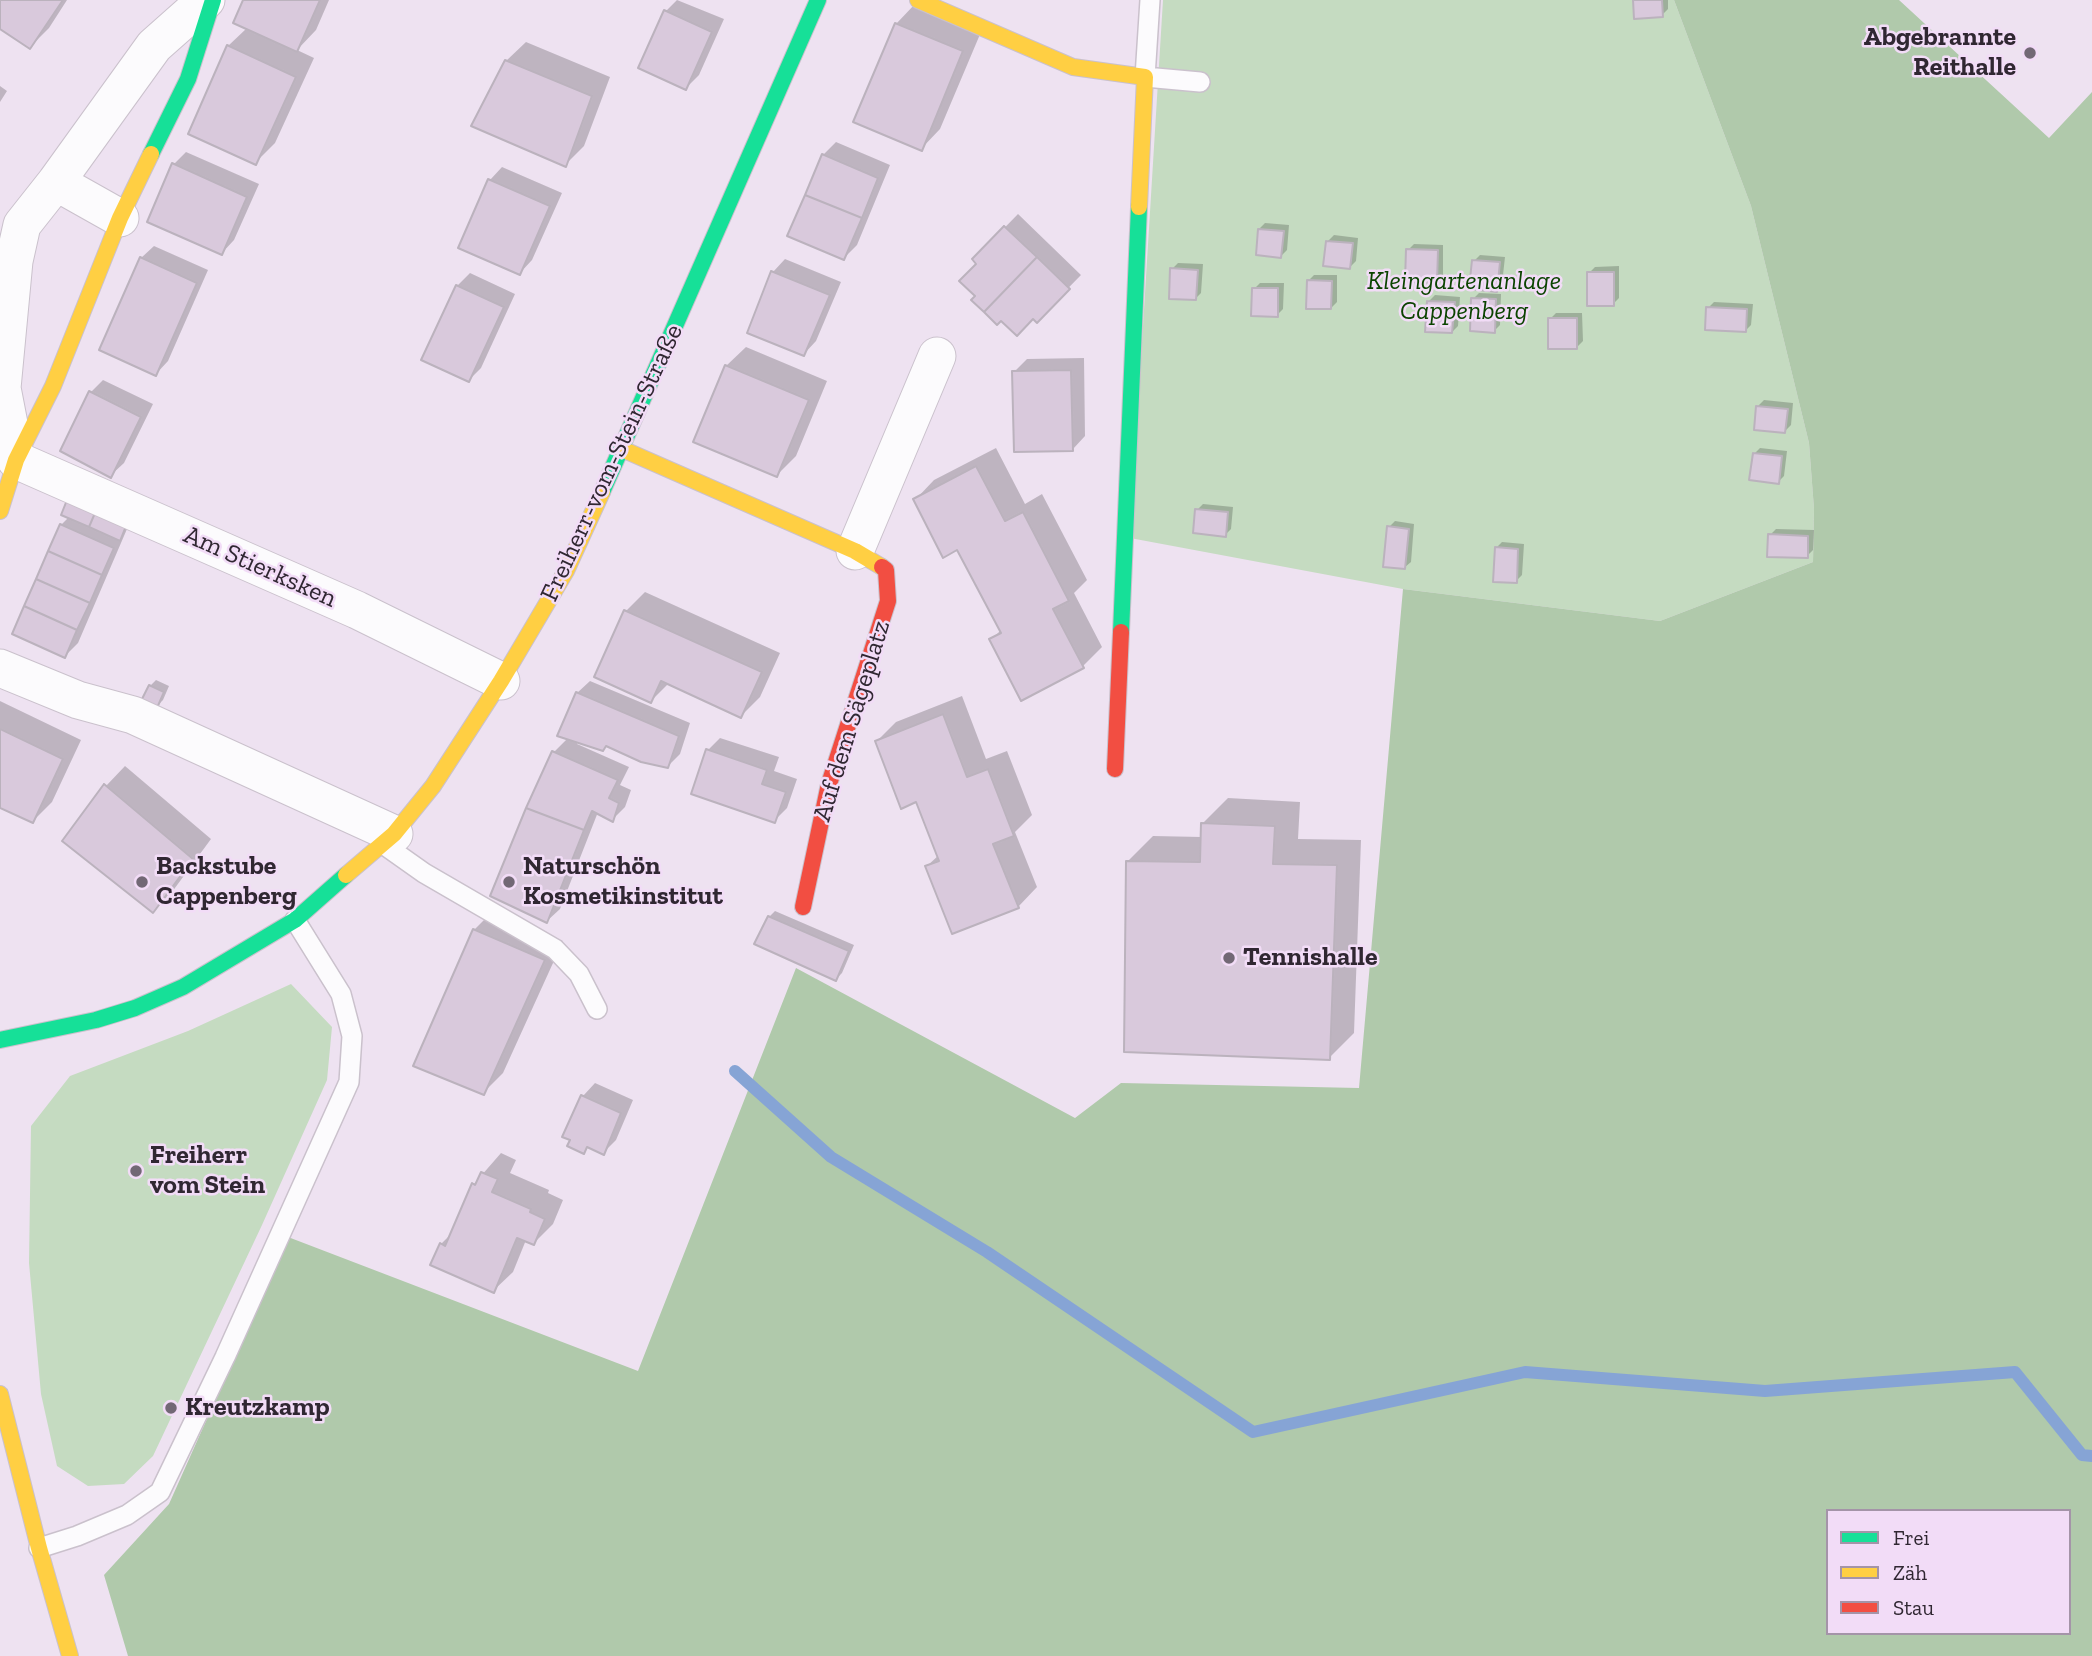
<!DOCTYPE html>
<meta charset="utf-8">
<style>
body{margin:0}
#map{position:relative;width:2092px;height:1656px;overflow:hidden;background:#eee2f1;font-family:"Zilla Slab",serif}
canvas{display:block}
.legend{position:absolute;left:1826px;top:1509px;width:245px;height:126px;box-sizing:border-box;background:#f2dcf7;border:2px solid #a494a8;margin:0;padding:9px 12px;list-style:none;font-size:21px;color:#302732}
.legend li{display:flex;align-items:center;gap:14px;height:35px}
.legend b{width:35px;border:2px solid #a494a8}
</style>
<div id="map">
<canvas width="2092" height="1656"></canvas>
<ul class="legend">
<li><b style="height:9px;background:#16e098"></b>Frei</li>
<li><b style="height:9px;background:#ffcf43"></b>Zäh</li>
<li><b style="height:9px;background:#f24e42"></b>Stau</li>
</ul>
</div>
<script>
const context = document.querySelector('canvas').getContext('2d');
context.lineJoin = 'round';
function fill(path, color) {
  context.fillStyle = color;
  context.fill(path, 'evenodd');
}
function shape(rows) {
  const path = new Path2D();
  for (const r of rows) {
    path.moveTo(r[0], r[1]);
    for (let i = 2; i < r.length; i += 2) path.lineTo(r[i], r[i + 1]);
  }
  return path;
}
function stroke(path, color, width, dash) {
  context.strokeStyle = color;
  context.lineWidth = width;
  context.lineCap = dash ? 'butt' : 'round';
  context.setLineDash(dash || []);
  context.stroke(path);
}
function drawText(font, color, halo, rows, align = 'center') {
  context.font = font + ' "Zilla Slab",serif';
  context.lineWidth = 5;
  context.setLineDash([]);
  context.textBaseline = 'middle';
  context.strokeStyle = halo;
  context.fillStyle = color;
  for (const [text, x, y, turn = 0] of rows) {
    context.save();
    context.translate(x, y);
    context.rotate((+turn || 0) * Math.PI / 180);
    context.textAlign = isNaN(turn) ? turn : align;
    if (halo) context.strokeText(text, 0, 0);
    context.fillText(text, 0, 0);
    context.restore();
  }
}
fill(shape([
 [1163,0,1674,0,1751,206,1809,443,1814,509,1813,562,1660,621,1403,589,1130,538],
 [291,984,332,1027,327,1080,262,1225,153,1456,124,1484,88,1486,57,1466,41,1394,29,1263,31,1126,70,1076,188,1031]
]), '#c5dbc1');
fill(shape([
 [1674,0,1899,0,2049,138,2092,92,2092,1656,128,1656,104,1575,169,1504,288,1237,638,1371,796,968,1075,1118,1121,1083,1359,1088,1403,589,1660,621,1813,562,1814,509,1809,443,1751,206],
 [1828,1511,2069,1511,2069,1633,1828,1633]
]), '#b0c9ab');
fill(shape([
 [0,0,67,0,49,28,30,47,0,27],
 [245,0,329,0,316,30,297,50,314,58,275,143,256,162,228,46,247,28],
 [677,0,724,19,699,75,686,88,666,11],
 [1635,0,1668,0,1668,9,1662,15],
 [915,4,981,32,940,129,921,149,856,121,896,24],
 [526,42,610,77,584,146,565,165,506,61],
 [0,86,7,91,0,102],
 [836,142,890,165,857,245,844,258,823,155],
 [186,152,259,184,234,240,222,253,174,164],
 [502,167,562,193,532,260,520,273,490,180],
 [1018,214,1081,275,1037,320,977,296,978,264,974,259],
 [1265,223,1289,225,1287,250,1281,256,1259,229],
 [1334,235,1358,238,1356,261,1350,267,1328,241],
 [1414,244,1443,245,1443,275,1437,281,1408,250],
 [154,246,208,270,168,361,156,374,141,258],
 [1480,255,1505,257,1502,284,1496,290,1474,261],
 [785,259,841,282,816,341,804,354,773,272],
 [1178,263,1203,264,1201,293,1195,299,1172,269],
 [1619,266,1619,298,1613,304,1589,273,1595,267],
 [470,273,515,294,481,368,469,380,457,286],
 [1314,275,1337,275,1337,302,1331,308,1308,281],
 [1260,283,1284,283,1283,309,1277,315,1254,289],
 [1479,293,1501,294,1500,325,1494,331,1473,299],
 [1435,295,1460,297,1458,326,1452,332,1429,301],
 [1714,302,1753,304,1751,325,1745,331,1708,308],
 [1556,313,1582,313,1583,341,1577,347,1550,319],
 [746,347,827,381,796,456,777,475,726,366],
 [1084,358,1085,436,1073,449,1014,372,1027,359],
 [103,380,153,404,124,463,111,475,91,392],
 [1764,400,1793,403,1791,425,1785,431,1758,406],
 [996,448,1025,504,1042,494,1087,580,1074,593,1102,647,1083,666,991,640,1001,630,958,548,915,500,934,480],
 [1760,448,1787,451,1784,476,1778,482,1754,454],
 [69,501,127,529,78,643,65,656,14,633,61,525,69,517],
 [1203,504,1233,507,1231,529,1225,535,1197,510],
 [1395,521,1414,524,1411,562,1405,567,1389,527],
 [1776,529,1814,530,1813,550,1807,556,1770,535],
 [1502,542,1524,544,1522,575,1516,581,1496,548],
 [645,592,780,653,760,697,741,716,669,683,651,701,626,611],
 [156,680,169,686,163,700,157,706,150,686],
 [590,681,690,723,680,754,668,766,607,744,578,741,577,744,629,767,620,785,631,790,625,807,613,819,598,812,560,909,547,921,527,809,554,752,568,738,577,693],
 [962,696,986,759,1007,751,1032,815,1015,832,1037,887,1018,907,927,866,939,855,917,800,877,741,896,722],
 [0,701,81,740,52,802,33,821,0,805],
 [720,738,779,757,774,771,797,779,787,808,774,821,708,750],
 [125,766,211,839,172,892,153,911,106,786],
 [1228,798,1300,802,1298,839,1361,840,1354,1033,1329,1058,1127,862,1153,836,1202,837,1202,824],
 [493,911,563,941,503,1073,483,1093,474,930],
 [775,911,854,945,842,973,836,979,769,917],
 [595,1083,633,1100,616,1140,604,1152,589,1146,584,1151,583,1096],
 [501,1153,516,1160,510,1173,549,1190,548,1193,563,1200,553,1224,534,1243,526,1240,513,1272,493,1291,441,1244,453,1232,474,1184]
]), '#0003');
stroke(shape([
 [735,1071,831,1157,987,1252,1253,1432,1525,1372,1765,1391,2015,1372,2082,1455,2092,1456]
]), '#86a4d5', 12);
const building = shape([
 [0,0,63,0,30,49,0,29,0,0],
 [243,0,320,0,297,52,233,23,243,0],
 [1633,0,1662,0,1663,17,1634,19,1633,0],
 [664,10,712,32,686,90,638,68,664,10],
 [895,23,963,51,922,151,853,122,895,23],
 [227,45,296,77,256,165,188,134,227,45],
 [505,60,592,96,566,167,471,126,505,60],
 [822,154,878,178,862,218,805,195,822,154],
 [172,163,247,197,222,255,147,222,172,163],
 [488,179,550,206,520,275,458,248,488,179],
 [805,195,862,218,844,260,787,236,805,195],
 [1004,226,1037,257,984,312,971,300,975,296,959,281,976,264,972,259,1004,226],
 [1258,229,1284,231,1281,258,1256,255,1258,229],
 [1326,241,1353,243,1350,269,1323,266,1326,241],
 [1406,249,1438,250,1437,283,1405,282,1406,249],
 [140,257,197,283,156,376,99,350,140,257],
 [1037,257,1070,289,1037,323,1033,319,1017,336,1001,321,997,325,984,312,1037,257],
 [1472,260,1500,262,1497,292,1469,289,1472,260],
 [1170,268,1198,270,1196,300,1169,299,1170,268],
 [771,271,830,295,804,356,747,333,771,271],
 [1587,272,1614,272,1614,306,1587,306,1587,272],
 [1307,280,1332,281,1331,309,1306,309,1307,280],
 [456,285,504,307,469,382,421,360,456,285],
 [1252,288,1278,288,1278,317,1251,316,1252,288],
 [1471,298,1496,299,1495,333,1470,331,1471,298],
 [1427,301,1455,302,1452,333,1425,332,1427,301],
 [1706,307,1747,309,1746,332,1705,330,1706,307],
 [1548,318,1577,318,1577,349,1548,349,1548,318],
 [725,365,809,400,777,477,693,442,725,365],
 [1071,370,1073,451,1014,452,1012,371,1071,370],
 [89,391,141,417,111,478,60,451,89,391],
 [1756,406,1788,409,1785,433,1754,430,1756,406],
 [1753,453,1782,456,1779,484,1749,480,1753,453],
 [976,466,1005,521,1023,512,1069,601,1053,609,1084,668,1021,701,989,639,1001,633,957,550,943,558,913,499,976,466],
 [67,500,95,513,89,527,61,515,67,500],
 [1195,509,1228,512,1226,537,1193,533,1195,509],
 [95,513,126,526,120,541,89,527,95,513],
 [60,524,114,548,102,575,48,551,60,524],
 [1387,526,1409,529,1405,569,1383,567,1387,526],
 [1768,534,1808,536,1808,558,1767,557,1768,534],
 [1495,547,1518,549,1517,583,1493,582,1495,547],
 [48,551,102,575,90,603,36,579,48,551],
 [36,579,90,603,77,630,24,606,36,579],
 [24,606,77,630,65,658,12,634,24,606],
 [624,610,762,672,741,718,661,681,651,703,594,677,624,610],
 [149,685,164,692,157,708,141,701,149,685],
 [576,692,679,736,668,768,641,762,606,746,603,751,557,736,576,692],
 [943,714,967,777,988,769,1014,836,993,844,1019,908,952,934,925,866,939,861,916,802,901,809,875,741,943,714],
 [0,729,63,759,33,823,0,808,0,729],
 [706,749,767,770,762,784,786,792,775,823,691,794,706,749],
 [552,751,618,780,609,798,619,803,613,822,592,811,584,830,526,808,552,751],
 [104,784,193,859,153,913,62,841,104,784],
 [526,808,584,830,547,923,490,896,526,808],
 [1201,823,1275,826,1273,864,1337,865,1330,1060,1124,1052,1126,861,1200,862,1201,823],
 [768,916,849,951,836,981,754,944,768,916],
 [473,929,545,960,484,1095,413,1066,473,929],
 [581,1095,621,1113,604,1155,587,1147,584,1154,567,1146,570,1140,562,1137,581,1095],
 [481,1172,498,1179,492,1192,531,1209,530,1212,545,1219,534,1245,517,1238,494,1293,430,1265,440,1243,445,1246,472,1183,475,1185,481,1172]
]);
fill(building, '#d9c9dc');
stroke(building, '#bbb2bd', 2);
const lane = shape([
 [1150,0,1145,77,1200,82],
 [383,844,424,873,555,949,579,974,597,1009],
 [39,1548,77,1536,127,1515,160,1492,225,1357,349,1082,352,1036,341,994,295,920]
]);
const street = shape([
 [206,0,154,46,56,182,22,225,14,261,2,388,16,460,357,610,501,681],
 [56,182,120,218],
 [855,551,937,356],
 [0,668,78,700,133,715,394,834]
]);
const fast = shape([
 [151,154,188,79,213,0],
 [602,492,818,0],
 [1121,632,1139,207],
 [0,1040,96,1020,135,1008,183,987,295,920,346,875]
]);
const slow = shape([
 [918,0,1073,67,1145,77,1139,207],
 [622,449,855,551,882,567],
 [0,511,16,460,53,386,120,218,151,154],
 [346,875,394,834,433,786,501,681,566,571,602,492],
 [0,1394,39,1548,70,1656]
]);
const jam = shape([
 [1115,769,1121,632],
 [803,907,829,784,888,601,886,570,882,567]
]);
stroke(lane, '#cac1cc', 22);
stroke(street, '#cac1cc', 39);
stroke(fast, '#cac1cc', 18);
stroke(slow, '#cac1cc', 18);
stroke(jam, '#cac1cc', 18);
stroke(lane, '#fcfbfd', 19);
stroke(street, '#fcfbfd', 37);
stroke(fast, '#16e098', 16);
stroke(slow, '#ffcf43', 16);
stroke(jam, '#f24e42', 16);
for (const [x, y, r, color] of [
 [2030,53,7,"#726875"],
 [142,882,7,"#726875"],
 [509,882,7,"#726875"],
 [1229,958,7,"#726875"],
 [136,1171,7,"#726875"],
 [171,1408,7,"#726875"]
]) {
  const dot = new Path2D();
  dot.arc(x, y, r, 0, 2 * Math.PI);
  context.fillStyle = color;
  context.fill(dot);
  stroke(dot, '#f2dcf7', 2.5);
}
drawText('bold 26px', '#302732', '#f2dcf7', [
 ["Abgebrannte",2016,38,"right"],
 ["Reithalle",2016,68,"right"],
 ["Backstube",156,867],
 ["Cappenberg",156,897],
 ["Naturschön",523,867],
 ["Kosmetikinstitut",523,897],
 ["Tennishalle",1243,958],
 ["Freiherr",150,1156],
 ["vom Stein",150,1186],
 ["Kreutzkamp",185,1408]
], 'left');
drawText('italic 26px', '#0b4400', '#f2dcf7', [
 ["Kleingartenanlage",1464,282],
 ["Cappenberg",1464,312]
]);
drawText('26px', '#302732', '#f2dcf7', [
 ["Freiherr-vom-Stein-Straße",612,463,-65],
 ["Am Stierksken",260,567,24],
 ["Auf dem Sägeplatz",852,721,-73]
]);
</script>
